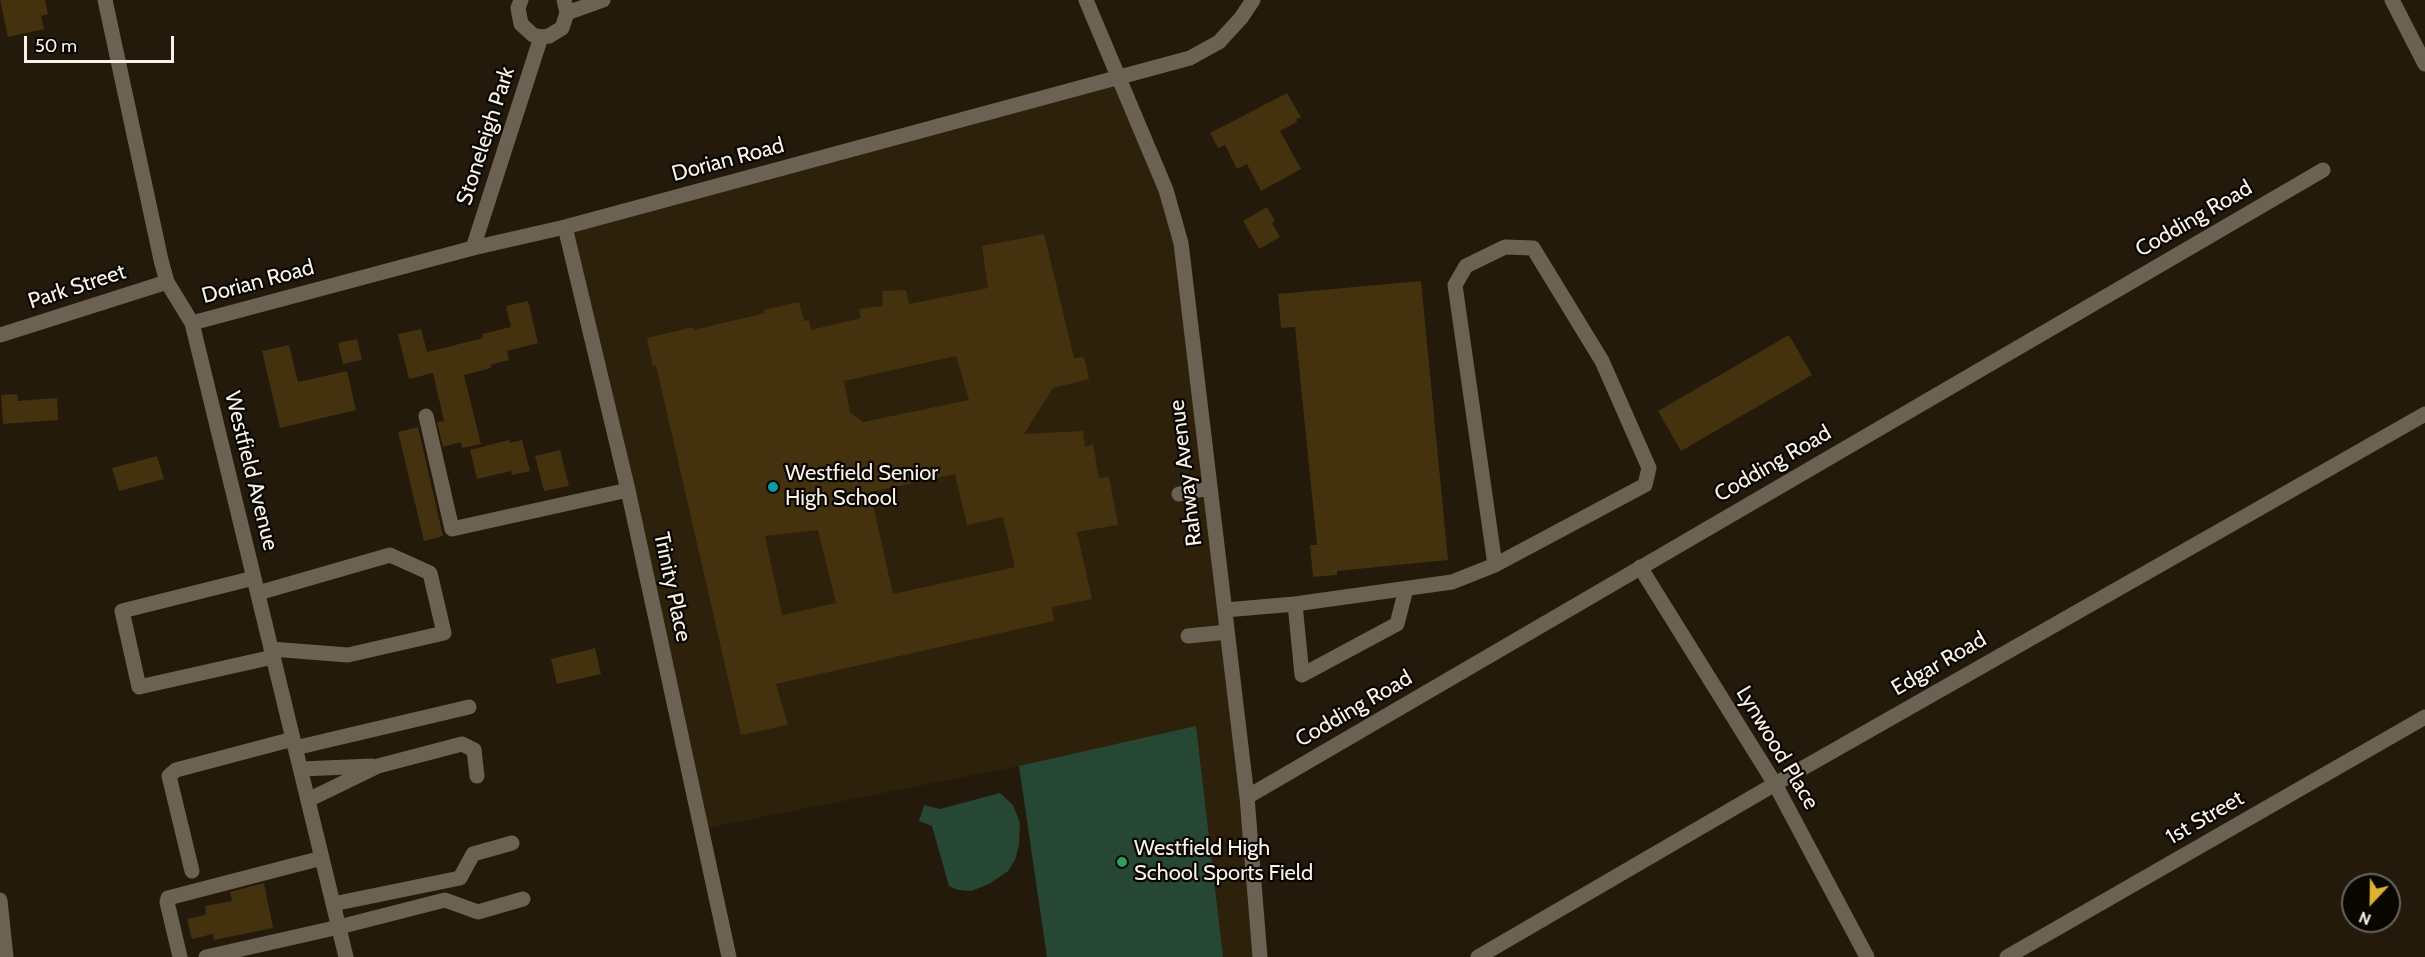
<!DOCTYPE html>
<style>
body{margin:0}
#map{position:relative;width:2425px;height:957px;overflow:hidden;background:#231a0b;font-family:Cabin,sans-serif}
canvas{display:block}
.north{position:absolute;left:2341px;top:873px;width:60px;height:60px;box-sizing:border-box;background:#090602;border:2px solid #69645e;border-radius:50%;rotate:202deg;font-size:16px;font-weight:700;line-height:24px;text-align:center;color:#f8f2e8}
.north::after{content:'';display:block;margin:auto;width:21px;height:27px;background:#deb133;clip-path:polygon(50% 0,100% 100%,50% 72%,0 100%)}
.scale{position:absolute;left:24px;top:36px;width:150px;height:27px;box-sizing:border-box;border:3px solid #f8f2e8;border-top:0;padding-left:8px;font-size:18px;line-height:21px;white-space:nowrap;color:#f8f2e8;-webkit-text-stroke:4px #090602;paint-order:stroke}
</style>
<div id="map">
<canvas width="2425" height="957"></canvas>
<div class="north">N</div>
<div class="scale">50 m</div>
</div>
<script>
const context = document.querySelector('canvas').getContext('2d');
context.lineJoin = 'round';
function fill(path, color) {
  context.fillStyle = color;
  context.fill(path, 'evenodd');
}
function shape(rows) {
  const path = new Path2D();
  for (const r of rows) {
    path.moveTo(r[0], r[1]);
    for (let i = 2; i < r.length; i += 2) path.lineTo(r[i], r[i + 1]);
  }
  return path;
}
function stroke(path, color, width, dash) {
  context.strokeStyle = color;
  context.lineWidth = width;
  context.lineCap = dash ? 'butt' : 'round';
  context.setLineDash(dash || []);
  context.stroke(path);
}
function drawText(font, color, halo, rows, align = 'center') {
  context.font = font + ' Cabin,sans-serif';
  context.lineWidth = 4.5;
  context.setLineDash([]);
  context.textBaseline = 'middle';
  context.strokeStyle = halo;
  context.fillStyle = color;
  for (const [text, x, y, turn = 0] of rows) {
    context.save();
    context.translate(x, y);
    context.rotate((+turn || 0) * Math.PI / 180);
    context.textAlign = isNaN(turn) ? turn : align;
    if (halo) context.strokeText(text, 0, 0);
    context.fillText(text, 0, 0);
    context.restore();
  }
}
fill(shape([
 [1119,78,1181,243,1260,957,1047,957,1019,766,702,829,565,227]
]), '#2e210b');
fill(shape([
 [1196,726,1223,957,1047,957,1019,766],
 [1000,793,1013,805,1020,823,1019,845,1015,860,1008,871,989,884,971,891,958,890,949,886,932,826,919,821,924,805,940,809]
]), '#274735');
fill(shape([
 [0,0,45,0,48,14,41,16,44,29,8,37],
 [1287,93,1301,117,1296,119,1297,122,1280,131,1301,169,1261,191,1247,164,1237,169,1225,145,1218,148,1210,133],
 [1267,207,1275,221,1272,223,1280,237,1259,249,1243,221],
 [1044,234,1074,358,1084,357,1089,379,1053,388,1024,434,1083,431,1085,447,1093,444,1099,478,1109,477,1118,525,1077,532,1092,599,1052,607,1054,621,776,684,788,725,741,735,656,365,653,366,647,338,693,327,694,330,765,313,764,310,799,302,804,321,809,320,811,330,861,318,859,309,883,306,882,291,906,290,909,304,988,288,982,246],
 [956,356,969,400,863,422,850,412,844,381],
 [955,474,967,525,1003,517,1015,567,893,594,870,492],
 [818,530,836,603,782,615,765,536],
 [1421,281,1448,560,1337,571,1337,575,1313,577,1310,545,1317,545,1295,327,1281,328,1278,294],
 [528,301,538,343,507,351,509,360,490,365,491,368,464,375,481,444,462,448,461,442,443,447,437,422,444,421,433,373,409,379,398,334,421,329,427,352,483,338,482,334,511,327,506,306],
 [1789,335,1812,375,1681,451,1658,411],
 [357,339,362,360,343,364,338,343],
 [289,345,298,382,347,371,356,410,280,428,262,351],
 [17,394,18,401,57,398,58,420,3,424,1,395],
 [418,427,443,536,424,541,398,432],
 [509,440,510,443,522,440,530,471,512,475,511,471,477,479,470,450],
 [560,450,569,486,544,491,535,456],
 [157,456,164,479,119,491,112,468],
 [595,648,601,674,557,684,551,659],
 [264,883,273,928,214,940,213,934,192,939,187,919,206,915,205,906,232,901,230,892]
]), '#44310e');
stroke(shape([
 [105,0,161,260,167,282,192,323,346,957],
 [521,0,518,8,521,24,533,35,541,37,549,36,562,28,567,13,564,0],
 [1086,0,1166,190,1181,243,1247,797,1260,957],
 [2392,0,2425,64],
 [567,13,603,0],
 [565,227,628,490,729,957],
 [473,248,541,37],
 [192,323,473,248,565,227,1190,58,1219,42,1241,18,1253,0],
 [0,335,167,282],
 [426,416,452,529,628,490],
 [1179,494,1210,488],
 [1640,567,1775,784,1867,957],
 [254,578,122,611,139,687,273,657],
 [258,593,390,555,430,573,444,633,348,655,271,649],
 [1295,604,1302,675,1397,624,1406,589],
 [1225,610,1295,604,1452,582,1495,565,1645,485,1649,468,1602,361,1533,248,1505,247,1466,266,1455,285,1495,565],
 [1188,636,1227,632],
 [295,748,469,707],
 [301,769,372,766],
 [1247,797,2323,170],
 [308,800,378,766,462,744,474,750,477,776],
 [192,871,169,776,176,770,293,739],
 [0,900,6,957],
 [333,904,460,878,473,854,512,843],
 [180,957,167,902,168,898,322,858],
 [206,957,339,927,445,900,478,912,523,899],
 [1478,957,1775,784,2425,414],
 [2007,957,2425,717]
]), '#6c6253', 15);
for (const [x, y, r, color] of [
 [773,487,6,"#0f9aa8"],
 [1122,862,6,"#2e9e5b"]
]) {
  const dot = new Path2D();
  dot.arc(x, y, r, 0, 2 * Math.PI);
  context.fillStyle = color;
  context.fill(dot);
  stroke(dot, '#090602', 2);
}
drawText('22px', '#f8f2e8', '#090602', [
 ["Stoneleigh Park",486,136,-72],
 ["Dorian Road",728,160,-15],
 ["Codding Road",2194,219,-30],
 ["Dorian Road",258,282,-15],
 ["Park Street",77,287,-18],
 ["Codding Road",1773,464,-30],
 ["Westfield Avenue",251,471,76],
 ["Rahway Avenue",1186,473,-97],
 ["Trinity Place",672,587,78],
 ["Edgar Road",1939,664,-30],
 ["Codding Road",1354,709,-30],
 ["Lynwood Place",1777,748,59],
 ["1st Street",2205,818,-30]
]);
drawText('22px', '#f8f2e8', '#090602', [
 ["Westfield Senior",785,474],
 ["High School",785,499],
 ["Westfield High",1134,849],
 ["School Sports Field",1134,874]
], 'left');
</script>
